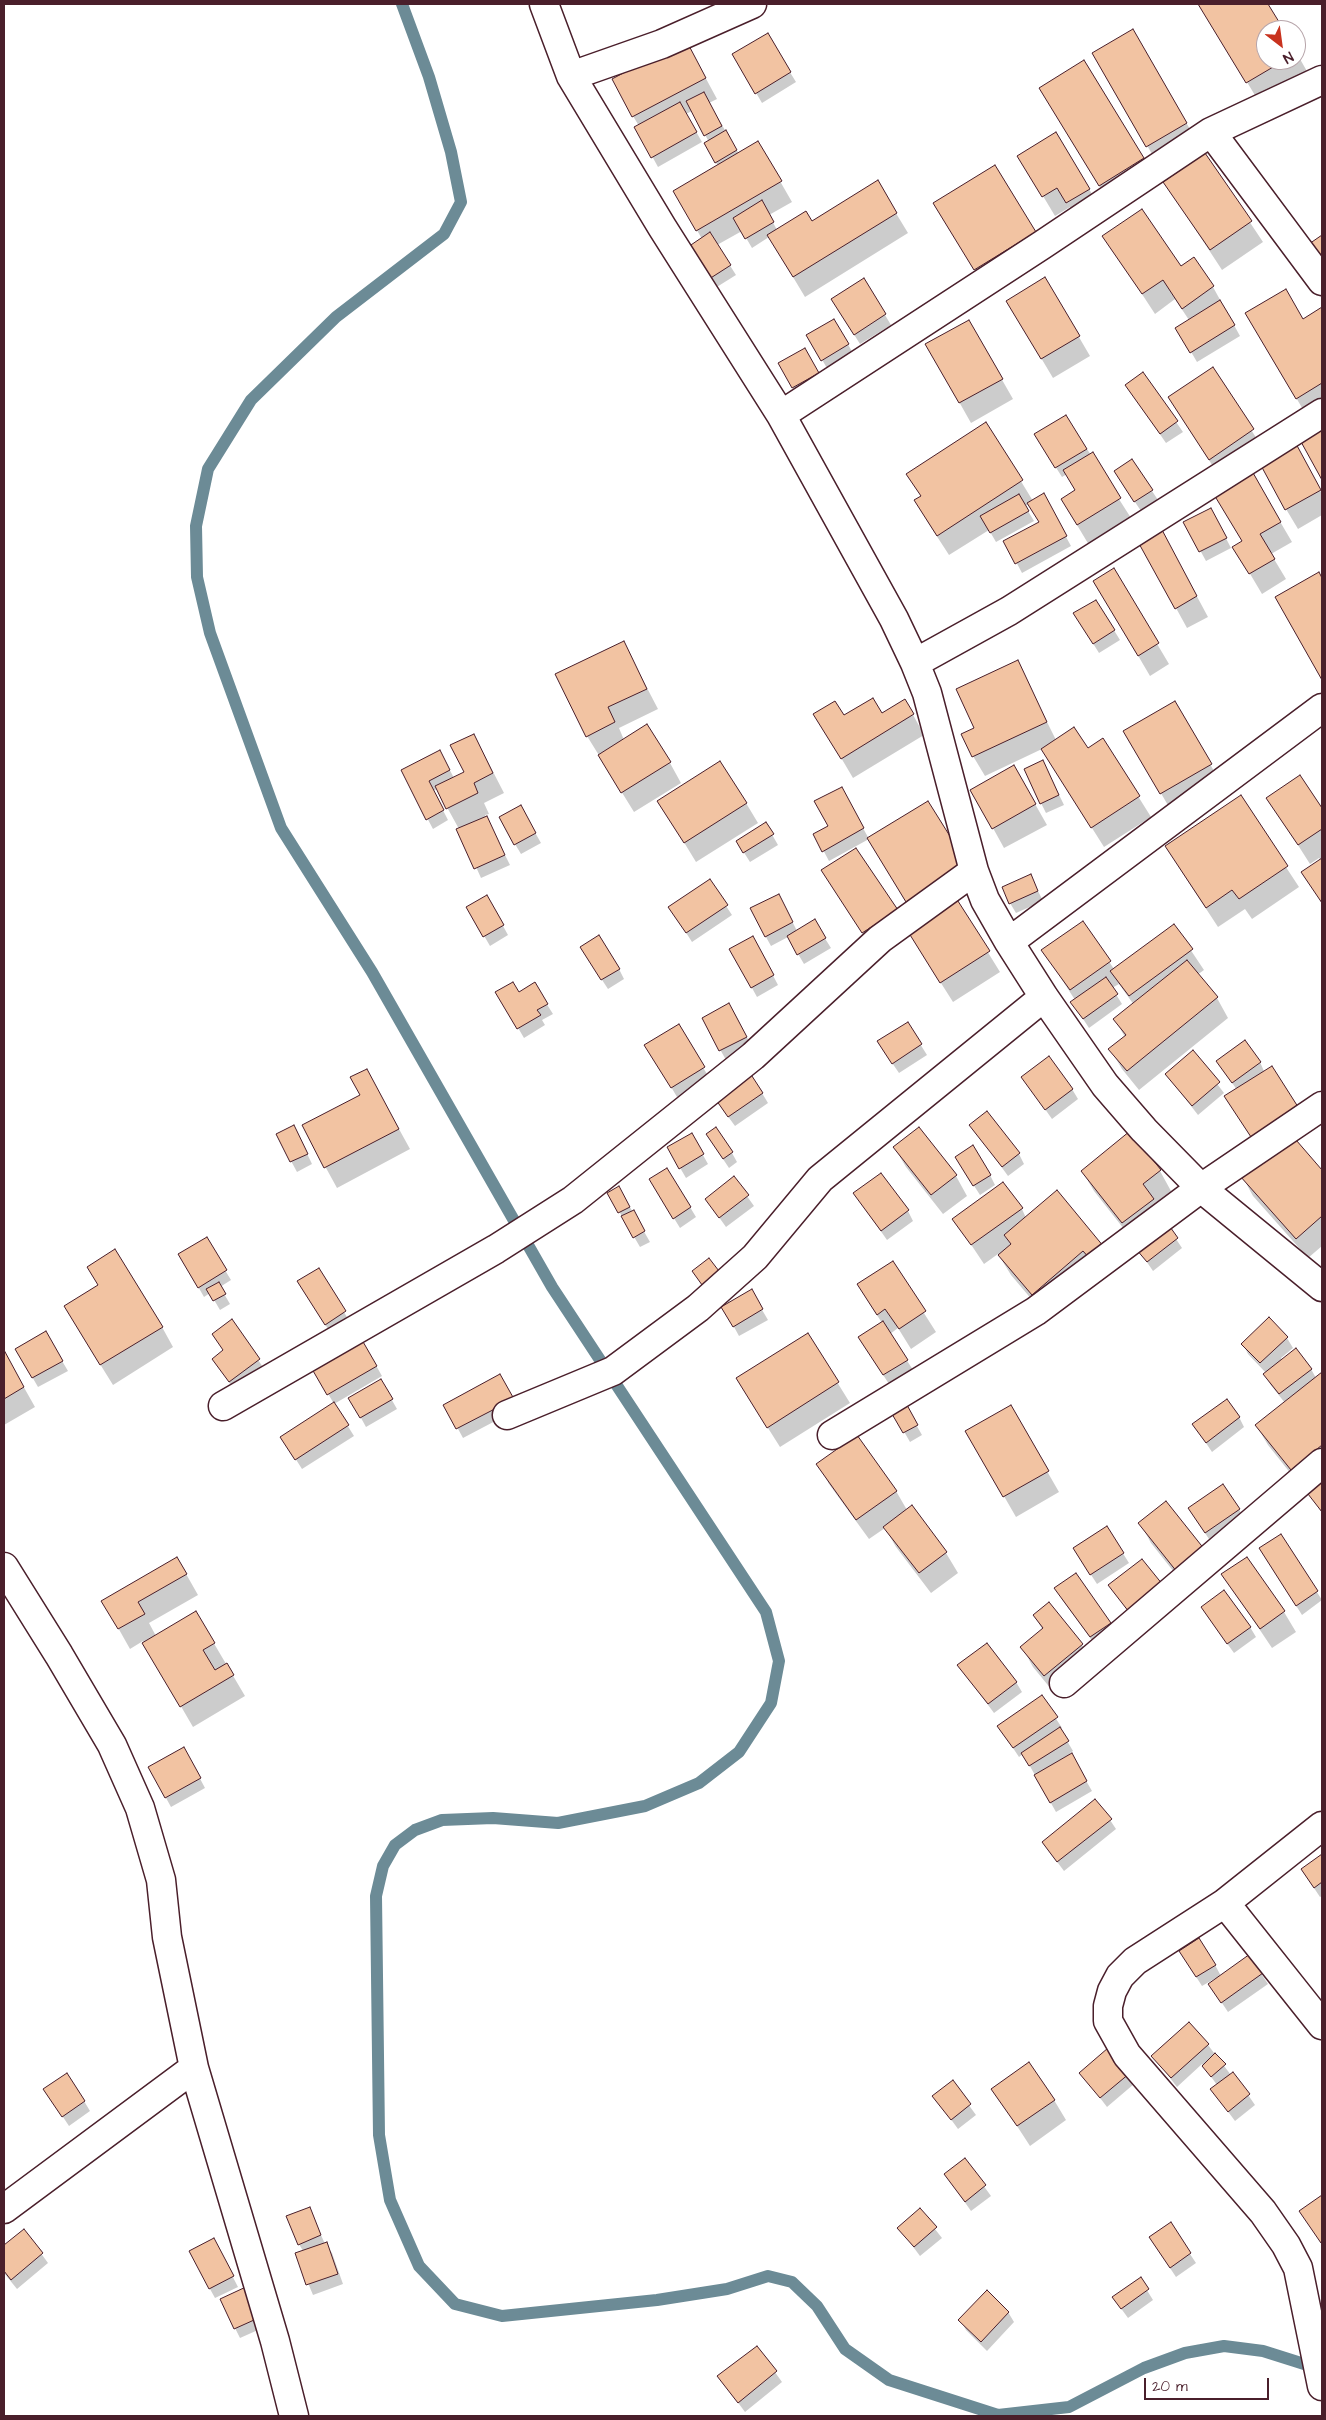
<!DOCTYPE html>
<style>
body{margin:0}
#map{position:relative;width:1326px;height:2420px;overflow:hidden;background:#fff;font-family:"Architects Daughter",sans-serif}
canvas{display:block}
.frame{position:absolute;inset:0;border:5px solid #4a1f2b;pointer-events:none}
.north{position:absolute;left:1256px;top:20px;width:50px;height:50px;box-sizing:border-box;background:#fff;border:1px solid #b7a5aa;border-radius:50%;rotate:150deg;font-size:14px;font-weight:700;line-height:20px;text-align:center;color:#4a1f2b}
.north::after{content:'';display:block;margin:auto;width:18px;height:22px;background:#c8321e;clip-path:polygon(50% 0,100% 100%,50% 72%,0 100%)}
.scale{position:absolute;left:1144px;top:2378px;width:125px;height:22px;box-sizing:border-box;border:2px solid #4a1f2b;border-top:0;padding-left:6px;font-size:15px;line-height:18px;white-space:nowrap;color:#4a1f2b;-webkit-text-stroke:4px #fff;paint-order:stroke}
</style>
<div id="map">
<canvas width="1326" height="2420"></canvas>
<div class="frame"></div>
<div class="north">N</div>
<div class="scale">20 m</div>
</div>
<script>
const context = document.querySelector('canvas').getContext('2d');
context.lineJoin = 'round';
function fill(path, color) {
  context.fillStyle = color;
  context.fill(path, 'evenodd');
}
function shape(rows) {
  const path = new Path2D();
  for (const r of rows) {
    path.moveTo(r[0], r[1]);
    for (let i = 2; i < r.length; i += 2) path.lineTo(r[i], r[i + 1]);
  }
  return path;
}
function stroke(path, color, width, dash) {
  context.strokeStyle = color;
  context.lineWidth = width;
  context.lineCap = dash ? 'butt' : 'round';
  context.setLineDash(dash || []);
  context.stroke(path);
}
fill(shape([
 [1200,4,1267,4,1283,30,1266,30,1266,60,1296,60,1296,52,1308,73,1259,102],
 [1133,31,1198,143,1159,166,1093,53],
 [767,35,796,82,762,103,734,55],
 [697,62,717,99,709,103,739,154,758,143,792,202,769,215,777,230,811,223,877,182,908,233,805,297,769,237,752,248,742,231,717,245,736,275,712,290,702,239,675,192,718,166,705,144,709,142,692,111,686,114,702,142,658,167,636,127,639,126,633,116],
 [1083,62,1154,179,1111,205,1052,108],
 [1205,155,1263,242,1222,270,1165,183],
 [1019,156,1089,189,1101,209,1079,222,1070,207,1055,216],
 [946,223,1035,233,1046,253,987,289],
 [1104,236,1181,268,1194,259,1213,287,1240,336,1197,362,1177,328,1189,320,1175,299,1155,314],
 [1045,279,1090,356,1053,378,1019,321],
 [864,280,891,325,860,344,838,309],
 [1322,309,1322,410,1308,418,1247,314,1303,320],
 [834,320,854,355,828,370,808,335],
 [969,322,1013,399,971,423,927,345],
 [805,349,824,383,798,397,779,363],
 [1212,369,1264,450,1221,479,1169,397],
 [1143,374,1183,432,1166,443,1126,385],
 [1066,416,1131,518,1089,545,1074,520,1076,491,1067,474,1062,477,1041,444],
 [986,424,1033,501,1043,495,1071,546,1022,573,1005,541,1040,522,1029,504,1025,506,1034,521,996,542,989,530,949,555,927,521,922,497],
 [1132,461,1158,500,1141,511,1121,481],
 [1305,462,1322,494,1322,515,1298,529,1286,509],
 [1251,472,1292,542,1271,554,1286,579,1262,594,1246,567,1243,542],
 [1216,519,1231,548,1206,561,1185,523],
 [1172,550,1208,617,1187,628,1176,608],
 [1113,570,1169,664,1150,676,1106,601],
 [1318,573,1322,580,1322,677,1288,618],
 [1096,601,1120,640,1099,653,1081,624],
 [623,642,658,709,619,728,624,740,670,763,681,783,634,812,587,736],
 [1017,662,1056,740,1088,750,1103,740,1151,817,1104,847,1042,749,985,776,973,756,976,728],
 [905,700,924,735,853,778,827,734,844,717,881,715],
 [1175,703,1222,785,1173,814,1125,731],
 [474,735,504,793,484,803,489,814,485,815,510,865,481,878,459,829,437,789,433,791,448,820,433,829,402,771,445,761,454,778,466,773],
 [1043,762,1064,805,1046,813,1041,803],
 [1014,767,1047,825,1004,848,972,790],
 [1300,777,1322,810,1322,903,1315,892,1321,860,1319,858,1310,864,1268,798],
 [841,788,869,839,955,899,1000,972,953,1002,908,931,875,953,823,871,920,924,869,839,829,861,815,835,829,826],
 [1240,797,1299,887,1252,919,1245,909,1218,927,1178,866],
 [746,803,758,823,696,862,671,821],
 [520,806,541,843,521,854,515,844],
 [766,824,778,845,750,862,743,851],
 [1030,875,1043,901,1016,913,1010,903],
 [487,897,508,935,490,946,468,908],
 [784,905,797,931,814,921,831,948,804,964,788,937,771,946,766,937],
 [726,906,732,915,692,942,676,917],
 [1083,923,1114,969,1174,925,1204,970,1197,975,1217,998,1228,1018,1139,1090,1122,1069,1110,1049,1125,1037,1115,1020,1134,1005,1119,984,1112,988,1122,1004,1089,1028,1072,1002,1075,1000,1043,950],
 [758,947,778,985,757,997,731,950],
 [587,957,619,969,624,979,608,989],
 [534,984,553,1014,542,1020,545,1025,524,1038,497,992,518,994],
 [735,1014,752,1047,726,1060,703,1019],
 [907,1023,927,1055,899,1073,884,1051],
 [679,1026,715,1088,683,1107,658,1065],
 [1193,1052,1224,1093,1198,1115,1166,1074],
 [1260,1062,1294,1141,1322,1172,1322,1246,1308,1258,1253,1196,1242,1176,1264,1157,1226,1096,1237,1090,1224,1071],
 [367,1071,410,1149,337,1188,303,1126,361,1096],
 [1023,1078,1072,1089,1078,1099,1052,1119],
 [762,1093,768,1103,735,1126,721,1107],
 [971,1125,1019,1154,1024,1164,1008,1176],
 [691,1134,708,1164,686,1178,668,1147],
 [277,1135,299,1137,312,1164,297,1172],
 [713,1144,732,1153,737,1162,729,1168],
 [894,1147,956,1176,967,1196,943,1214,906,1167],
 [962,1167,990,1175,995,1185,980,1195],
 [667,1169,696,1217,680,1228,650,1179],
 [1082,1171,1160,1171,1171,1191,1155,1203,1165,1219,1135,1243,1094,1191],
 [734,1178,754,1206,726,1227,706,1199],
 [619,1188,650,1242,640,1247,609,1194],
 [854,1193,908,1211,913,1221,887,1240],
 [1022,1209,1026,1218,1103,1247,1044,1314,1011,1275,998,1254,984,1264,954,1219],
 [206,1239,231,1280,220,1287,230,1304,220,1310,210,1293,204,1297,180,1255],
 [1176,1239,1182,1248,1153,1271,1138,1249],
 [892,1263,936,1332,911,1349,898,1328,890,1334,913,1370,889,1384,865,1347,882,1323,870,1304],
 [318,1270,350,1322,331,1334,305,1291],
 [751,1291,768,1320,739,1336,723,1307],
 [231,1321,265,1370,235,1391,213,1359,224,1351,213,1334],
 [77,1327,162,1327,173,1347,113,1385],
 [45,1332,68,1371,38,1387,16,1349],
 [808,1335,850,1403,780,1447,749,1398],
 [1287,1338,1293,1348,1281,1358,1282,1360,1311,1369,1316,1378,1322,1373,1322,1474,1303,1489,1268,1445,1256,1425,1285,1403,1270,1384,1264,1374,1266,1373,1248,1354,1243,1344],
 [362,1341,382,1376,334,1404,354,1436,302,1469,288,1447,334,1404,314,1369],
 [4,1352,35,1407,4,1425],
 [381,1381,397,1409,366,1427,350,1398],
 [445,1405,518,1409,463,1438],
 [906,1407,922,1435,910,1442,894,1414],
 [1010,1407,1059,1492,1016,1517,967,1432],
 [1239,1417,1244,1427,1212,1452,1200,1434],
 [818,1464,896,1491,907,1510,912,1507,946,1553,958,1573,931,1593,896,1547,885,1528,869,1539,829,1484],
 [1322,1484,1322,1513,1309,1494],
 [1239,1509,1244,1519,1211,1542,1195,1518],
 [1140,1523,1216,1571,1189,1591,1151,1543],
 [1107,1528,1129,1563,1097,1584,1080,1558],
 [1280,1535,1322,1600,1302,1615,1266,1558],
 [177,1558,198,1595,149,1623,156,1636,196,1613,245,1696,193,1727,143,1641,130,1649,103,1601],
 [1223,1575,1284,1612,1296,1632,1272,1648],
 [1061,1598,1110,1623,1116,1633,1096,1646],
 [1049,1604,1082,1645,1094,1665,1056,1695,1033,1667,1022,1647,1043,1630,1034,1616],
 [1208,1617,1250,1627,1256,1637,1234,1653],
 [959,1666,1016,1682,1022,1692,994,1713],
 [1042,1697,1062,1728,1060,1729,1073,1751,1070,1753,1092,1791,1056,1812,1023,1754,1019,1757,1005,1736],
 [189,1758,205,1788,171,1807,149,1767],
 [1110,1820,1116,1829,1064,1871,1043,1843],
 [1322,1856,1322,1896,1320,1897,1302,1870],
 [1249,1956,1268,1984,1228,2012,1216,1994,1216,1978,1202,1986,1186,1961,1215,1965,1221,1976],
 [1208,2045,1231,2075,1233,2073,1255,2105,1235,2121,1212,2090,1217,2085,1202,2064,1177,2087,1153,2056],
 [1108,2050,1134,2084,1107,2107,1081,2073],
 [952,2082,976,2115,958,2129,934,2096],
 [993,2089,1054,2100,1066,2120,1030,2146],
 [51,2099,84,2101,90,2111,69,2126],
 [965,2160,991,2196,971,2211,945,2174],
 [309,2208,325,2244,332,2253,343,2284,313,2295,296,2254,303,2251,299,2244],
 [920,2210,942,2238,920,2256,899,2228],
 [24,2230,48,2263,17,2289,4,2273,4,2247],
 [1156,2247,1190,2254,1196,2263,1176,2277],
 [219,2250,238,2287,215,2298,210,2289],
 [1140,2279,1153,2300,1128,2318,1120,2307],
 [253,2297,267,2326,240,2338,235,2328],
 [1008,2312,1014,2322,987,2351,966,2330,960,2320],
 [757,2347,782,2382,745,2412,719,2377]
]), '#0003');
stroke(shape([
 [402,4,429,77,451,152,461,202,444,234,336,317,251,400,208,469,196,526,197,577,210,633,281,828,372,972,552,1287,766,1612,779,1661,771,1703,739,1752,699,1783,645,1806,558,1823,493,1818,442,1820,415,1830,395,1845,383,1866,376,1896,379,2135,390,2200,419,2266,455,2304,502,2316,657,2300,727,2289,768,2276,792,2282,817,2306,845,2349,889,2380,998,2415,1069,2407,1144,2368,1185,2353,1224,2346,1263,2351,1320,2369]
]), '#6c8b96', 12);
const building = shape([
 [1198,4,1268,4,1284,30,1266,30,1266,60,1285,60,1246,83,1198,4],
 [1133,29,1187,123,1146,147,1092,53,1133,29],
 [768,33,791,72,755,94,732,54,768,33],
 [686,40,706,78,632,117,612,79,686,40],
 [1084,60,1144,158,1099,186,1039,88,1084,60],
 [704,92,722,126,704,136,686,101,704,92],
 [680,102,697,132,651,158,634,127,680,102],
 [726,130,737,150,715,163,704,143,726,130],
 [1056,132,1090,189,1066,203,1057,188,1042,197,1017,156,1056,132],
 [758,141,782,181,696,231,673,191,758,141],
 [1205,153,1252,221,1210,250,1163,182,1205,153],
 [995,165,1036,232,974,270,933,203,995,165],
 [878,180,897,213,793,277,767,235,806,211,812,221,878,180],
 [762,200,774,222,745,239,733,218,762,200],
 [1142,209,1181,266,1194,257,1214,286,1182,309,1163,280,1142,294,1102,236,1142,209],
 [710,232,731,265,706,281,685,249,710,232],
 [1322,235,1322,264,1309,244,1322,235],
 [1045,277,1080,336,1041,359,1006,301,1045,277],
 [864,278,886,314,854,335,831,299,864,278],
 [1286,289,1303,319,1322,307,1322,383,1296,399,1245,313,1286,289],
 [1220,300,1235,325,1190,353,1175,328,1220,300],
 [834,319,849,344,821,361,806,335,834,319],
 [969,320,1003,379,959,403,925,344,969,320],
 [805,348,819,373,792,388,778,363,805,348],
 [1213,367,1254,429,1209,460,1168,397,1213,367],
 [1143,372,1178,421,1160,434,1125,385,1143,372],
 [1066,415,1087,449,1055,468,1034,434,1066,415],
 [986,422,1023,480,937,536,914,500,921,496,906,474,986,422],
 [1322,427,1322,480,1300,440,1322,427],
 [1294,440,1321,490,1285,510,1258,460,1294,440],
 [1093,452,1121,498,1077,525,1061,499,1075,490,1063,470,1093,452],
 [1132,459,1153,490,1134,502,1114,471,1132,459],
 [1252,471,1281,522,1260,534,1275,559,1249,574,1232,547,1242,541,1213,493,1252,471],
 [1044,493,1067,536,1015,564,1003,541,1039,522,1027,503,1044,493],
 [1019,494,1029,511,990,533,980,516,1019,494],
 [1211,508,1227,538,1199,552,1183,522,1211,508],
 [1161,528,1197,596,1175,609,1137,540,1161,528],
 [1114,568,1159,643,1138,656,1093,581,1114,568],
 [1319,572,1322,578,1322,680,1275,597,1319,572],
 [1096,600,1115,630,1093,644,1073,613,1096,600],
 [624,641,647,689,608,707,615,722,586,737,555,674,624,641],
 [1018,660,1047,722,972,757,961,734,974,728,956,689,1018,660],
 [873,698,882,713,905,699,914,714,841,759,813,714,835,701,844,715,873,698],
 [1175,701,1212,764,1160,794,1123,731,1175,701],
 [647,724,671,762,621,793,598,755,647,724],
 [1074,727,1088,748,1103,738,1140,796,1091,828,1041,749,1074,727],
 [474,734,493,773,474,783,478,793,446,809,435,786,464,772,450,745,474,734],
 [440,750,450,770,429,781,444,810,426,820,401,770,440,750],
 [1043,760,1059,795,1040,804,1024,769,1043,760],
 [720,761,747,803,684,843,657,801,720,761],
 [1014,765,1036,804,992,829,970,790,1014,765],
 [1300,775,1322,808,1322,829,1298,845,1266,798,1300,775],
 [842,787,864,828,822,852,813,834,828,826,814,801,842,787],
 [1241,795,1288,866,1239,899,1232,890,1206,908,1165,846,1241,795],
 [928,801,968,865,906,902,867,838,928,801],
 [521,805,536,833,514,845,499,817,521,805],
 [487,816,505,855,474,869,456,829,487,816],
 [766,822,774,834,743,853,736,841,766,822],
 [856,848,898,910,862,933,821,870,856,848],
 [1322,858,1322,903,1301,872,1322,858],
 [1031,874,1038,891,1009,904,1002,887,1031,874],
 [710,879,728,905,686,933,668,907,710,879],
 [779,894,793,922,765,937,750,908,779,894],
 [487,895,504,925,483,937,466,907,487,895],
 [956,898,990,951,940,983,907,930,956,898],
 [815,919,826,938,797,955,787,936,815,919],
 [1083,921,1111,961,1070,990,1041,950,1083,921],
 [1174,924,1193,949,1129,996,1110,971,1174,924],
 [599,935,620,969,601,980,580,947,599,935],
 [753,936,774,975,751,988,729,949,753,936],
 [1187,960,1218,997,1127,1071,1108,1049,1126,1035,1113,1019,1187,960],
 [1106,977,1118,994,1083,1019,1070,1002,1106,977],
 [513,982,519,992,535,982,548,1004,537,1010,541,1015,517,1029,495,992,513,982],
 [729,1003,747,1037,719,1051,702,1018,729,1003],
 [908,1022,922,1044,892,1064,877,1041,908,1022],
 [679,1024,705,1067,671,1088,644,1045,679,1024],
 [1245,1040,1261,1062,1232,1083,1216,1061,1245,1040],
 [1193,1050,1220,1082,1192,1106,1165,1074,1193,1050],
 [1049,1056,1073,1089,1045,1110,1021,1077,1049,1056],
 [1272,1066,1300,1110,1253,1140,1224,1096,1272,1066],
 [367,1069,399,1129,324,1168,302,1125,360,1095,350,1077,367,1069],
 [750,1073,763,1093,728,1117,714,1097,750,1073],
 [987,1111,1020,1153,1002,1167,969,1125,987,1111],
 [294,1125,308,1154,290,1162,276,1134,294,1125],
 [716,1127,733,1152,723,1159,706,1134,716,1127],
 [919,1127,957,1175,931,1195,893,1147,919,1127],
 [1130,1131,1161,1170,1143,1184,1154,1199,1122,1223,1081,1171,1130,1131],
 [692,1133,704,1154,679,1169,667,1147,692,1133],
 [1290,1133,1322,1170,1322,1216,1296,1239,1240,1176,1290,1133],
 [973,1145,991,1175,973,1186,955,1157,973,1145],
 [667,1168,691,1207,673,1219,649,1179,667,1168],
 [881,1173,909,1210,881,1231,853,1193,881,1173],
 [734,1176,749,1195,719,1218,705,1199,734,1176],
 [1003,1182,1023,1208,971,1245,952,1219,1003,1182],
 [619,1186,630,1207,618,1213,607,1193,619,1186],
 [1057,1190,1104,1247,1090,1259,1083,1251,1032,1295,998,1255,1011,1244,1004,1235,1057,1190],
 [634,1210,645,1231,633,1238,621,1216,634,1210],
 [1168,1224,1178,1238,1147,1262,1136,1249,1168,1224],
 [207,1237,227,1270,198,1288,178,1254,207,1237],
 [115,1249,163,1327,100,1365,64,1306,98,1285,87,1267,115,1249],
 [709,1258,722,1275,705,1289,692,1271,709,1258],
 [893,1261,926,1311,899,1329,885,1309,877,1315,857,1284,893,1261],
 [319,1268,346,1311,325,1325,297,1281,319,1268],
 [219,1282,226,1294,213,1301,206,1289,219,1282],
 [752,1289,763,1309,733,1327,721,1307,752,1289],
 [1269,1317,1288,1337,1260,1363,1241,1344,1269,1317],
 [232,1319,260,1359,229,1382,212,1359,223,1350,212,1334,232,1319],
 [883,1321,908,1360,883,1375,858,1337,883,1321],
 [46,1331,63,1361,32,1378,15,1349,46,1331],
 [808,1333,839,1382,767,1428,736,1378,808,1333],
 [362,1340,377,1366,327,1395,312,1369,362,1340],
 [1296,1348,1312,1369,1279,1394,1263,1374,1296,1348],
 [4,1350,24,1387,4,1399,4,1350],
 [1322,1372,1322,1445,1291,1470,1255,1425,1322,1372],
 [500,1374,514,1399,456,1429,443,1405,500,1374],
 [381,1379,393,1399,360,1418,348,1398,381,1379],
 [1227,1399,1240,1417,1206,1443,1192,1424,1227,1399],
 [334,1402,349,1425,295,1460,280,1437,334,1402],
 [907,1405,918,1425,903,1433,892,1414,907,1405],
 [1011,1405,1049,1471,1003,1497,965,1431,1011,1405],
 [857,1435,897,1491,856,1520,816,1464,857,1435],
 [1322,1482,1322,1512,1308,1494,1322,1482],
 [1223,1484,1240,1509,1205,1533,1188,1508,1223,1484],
 [1166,1501,1205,1550,1177,1572,1138,1523,1166,1501],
 [912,1505,947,1552,919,1573,883,1527,912,1505],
 [1107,1526,1124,1553,1090,1575,1073,1548,1107,1526],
 [1281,1534,1318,1591,1296,1606,1259,1548,1281,1534],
 [177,1557,187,1574,138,1602,145,1614,118,1629,101,1601,177,1557],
 [1247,1557,1285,1611,1260,1629,1221,1574,1247,1557],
 [1142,1559,1163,1585,1129,1612,1108,1585,1142,1559],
 [1076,1573,1111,1623,1090,1637,1054,1588,1076,1573],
 [1224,1590,1251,1627,1227,1644,1201,1607,1224,1590],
 [1049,1602,1083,1644,1044,1676,1020,1647,1043,1628,1033,1615,1049,1602],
 [196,1611,215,1643,203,1650,215,1670,227,1663,234,1675,180,1707,142,1643,196,1611],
 [987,1643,1017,1682,988,1704,957,1665,987,1643],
 [1042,1695,1058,1717,1013,1748,997,1726,1042,1695],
 [1060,1727,1069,1741,1029,1766,1021,1753,1060,1727],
 [184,1747,201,1778,165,1798,148,1767,184,1747],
 [1072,1753,1087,1781,1050,1803,1034,1775,1072,1753],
 [1095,1799,1112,1819,1057,1862,1042,1842,1095,1799],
 [1322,1854,1322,1882,1314,1888,1301,1869,1322,1854],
 [1199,1938,1216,1965,1196,1977,1179,1951,1199,1938],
 [1250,1954,1263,1973,1221,2003,1208,1984,1250,1954],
 [1189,2022,1209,2044,1171,2078,1151,2056,1189,2022],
 [1108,2048,1130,2073,1100,2098,1079,2073,1108,2048],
 [1215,2053,1226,2064,1211,2077,1202,2066,1215,2053],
 [1029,2062,1055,2100,1017,2126,991,2089,1029,2062],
 [1233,2072,1250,2094,1228,2112,1210,2089,1233,2072],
 [67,2073,85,2101,62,2117,43,2089,67,2073],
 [953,2080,971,2104,951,2120,932,2096,953,2080],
 [965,2158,986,2185,965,2202,944,2174,965,2158],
 [1322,2195,1322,2242,1321,2243,1299,2211,1322,2195],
 [310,2207,321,2235,298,2245,286,2216,310,2207],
 [920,2208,937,2227,914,2247,897,2228,920,2208],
 [1171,2222,1191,2253,1170,2268,1149,2237,1171,2222],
 [24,2229,43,2253,11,2280,4,2271,4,2245,24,2229],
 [214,2238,234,2276,209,2289,189,2251,214,2238],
 [327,2242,338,2274,306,2285,295,2253,327,2242],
 [1141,2277,1149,2289,1121,2309,1112,2297,1141,2277],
 [248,2286,263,2316,234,2329,220,2299,248,2286],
 [987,2290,1009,2312,981,2342,958,2320,987,2290],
 [757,2346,777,2371,738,2403,717,2376,757,2346]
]);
fill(building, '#f2c3a2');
stroke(building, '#4a1f2b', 1);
const minor = shape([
 [544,4,571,76,662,227,781,415,894,619,915,663,927,693,974,871,985,900,1009,942,1044,997,1105,1085,1144,1130,1201,1188,1322,1287],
 [571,76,662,44,752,4],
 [1211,132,1322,281],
 [781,415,1042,245,1211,132,1322,80],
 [915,663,1009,611,1322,413],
 [1009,942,1322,708],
 [223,1406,496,1249,573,1200,753,1056,880,939,974,871],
 [507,1415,613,1371,698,1308,755,1257,820,1179,1044,997],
 [832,1435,1036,1311,1201,1188,1322,1106],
 [4,1567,59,1655,112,1745,140,1808,161,1880,167,1937,194,2068,275,2341,294,2416],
 [1064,1683,1322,1463],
 [1322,1826,1225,1903,1135,1961,1120,1976,1112,1991,1108,2006,1108,2021,1127,2055,1263,2212,1286,2245,1298,2268,1322,2386],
 [1225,1903,1322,2025],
 [4,2209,194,2068]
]);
stroke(minor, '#4a1f2b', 31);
stroke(minor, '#fff', 28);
</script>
